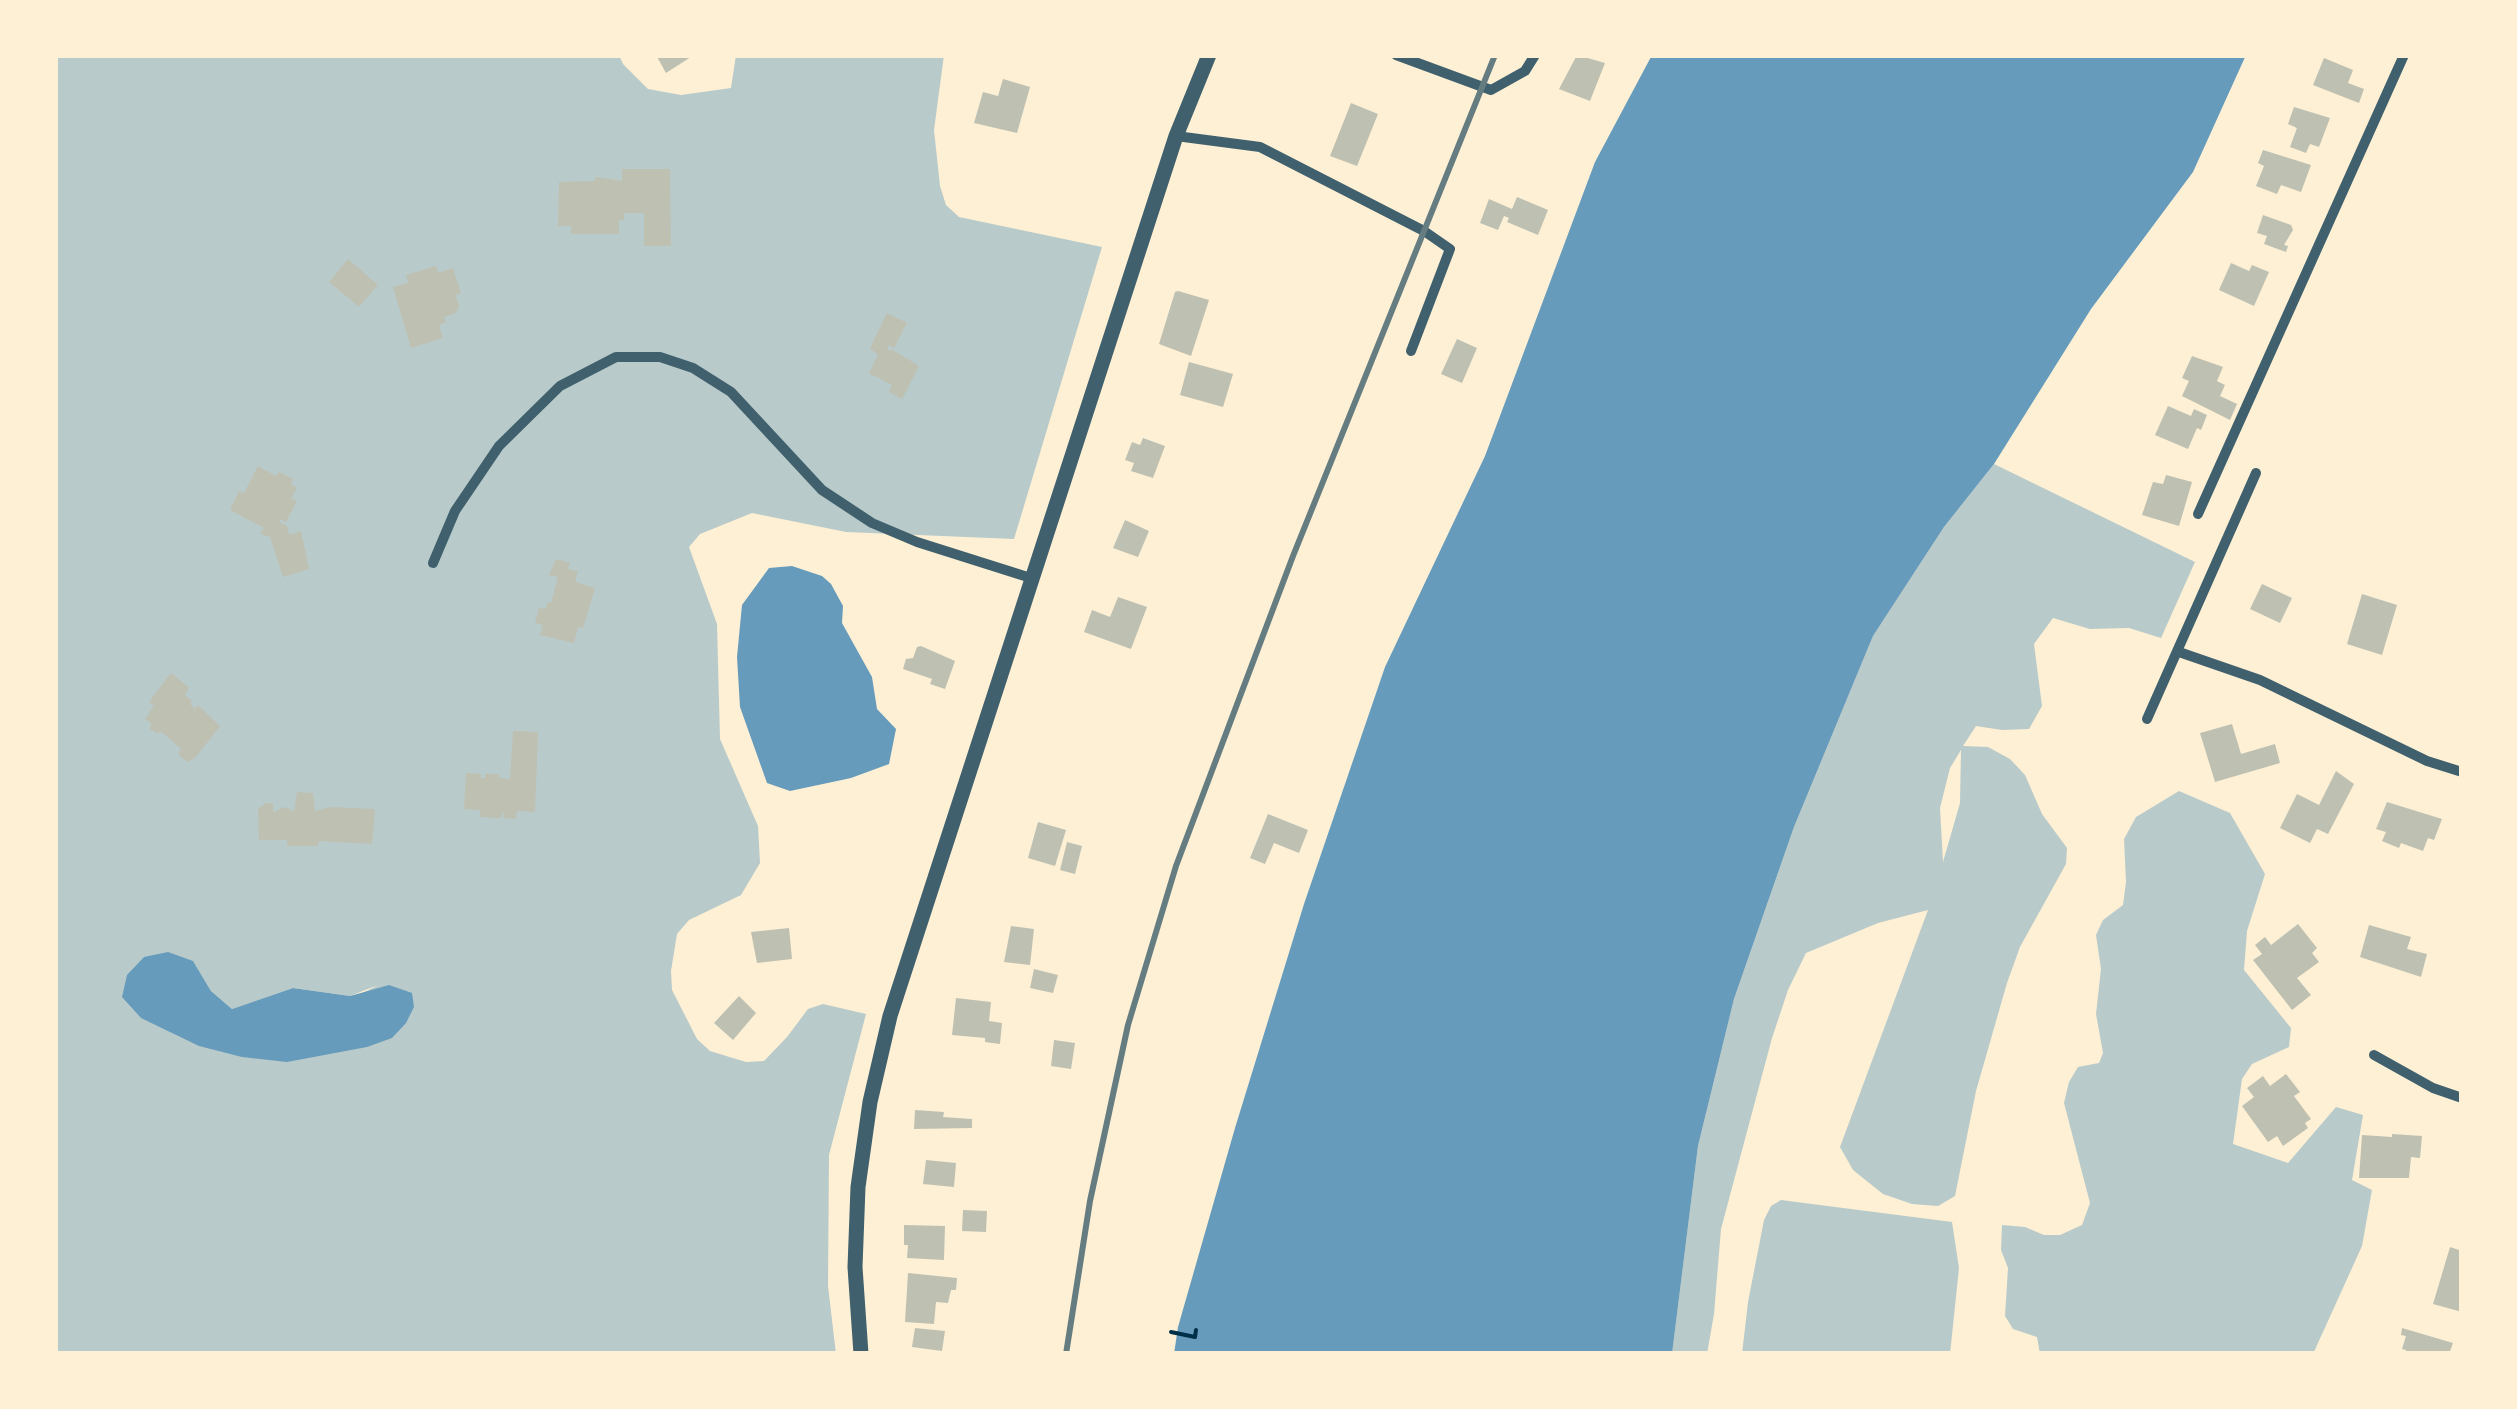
<!DOCTYPE html>
<style>
body{margin:0}
#map{position:relative;width:2517px;height:1409px;overflow:hidden;background:#fdf0d5;font-family:Roboto,sans-serif}
canvas{display:block}
.frame{position:absolute;inset:0;border:58px solid #fdf0d5;pointer-events:none}
</style>
<div id="map">
<canvas width="2517" height="1409"></canvas>
<div class="frame"></div>
</div>
<script>
const context = document.querySelector('canvas').getContext('2d');
context.lineJoin = 'round';
function fill(path, color) {
  context.fillStyle = color;
  context.fill(path, 'evenodd');
}
function shape(rows) {
  const path = new Path2D();
  for (const r of rows) {
    path.moveTo(r[0], r[1]);
    for (let i = 2; i < r.length; i += 2) path.lineTo(r[i], r[i + 1]);
  }
  return path;
}
function stroke(path, color, width, dash) {
  context.strokeStyle = color;
  context.lineWidth = width;
  context.lineCap = dash ? 'butt' : 'round';
  context.setLineDash(dash || []);
  context.stroke(path);
}
fill(shape([
 [55,55,619,55,623,64,648,89,681,95,731,88,736,55,944,55,934,130,940,186,946,205,959,217,1102,247,1014,539,846,532,752,513,700,534,689,547,717,624,720,739,758,826,760,863,741,895,689,920,677,934,671,971,672,990,697,1039,710,1051,746,1062,764,1061,787,1037,808,1009,823,1004,866,1014,829,1155,828,1286,836,1354,55,1354],
 [193,961,211,991,232,1009,293,988,350,996,378,985,242,1057],
 [1994,464,2195,562,2161,638,2129,628,2090,629,2053,618,2034,644,2042,706,2029,729,2002,730,1976,726,1963,746,1988,747,2010,759,2025,775,2042,814,2067,848,2066,864,2020,947,2007,983,1976,1091,1955,1196,1938,1206,1912,1204,1883,1194,1853,1170,1840,1147,1928,910,1878,923,1806,953,1788,990,1772,1038,1721,1229,1714,1314,1707,1354,1672,1354,1698,1146,1734,999,1794,827,1873,636,1944,527],
 [1961,750,1960,803,1943,862,1940,808,1950,768],
 [2179,791,2230,813,2265,874,2247,931,2244,970,2291,1028,2289,1047,2252,1064,2242,1079,2233,1144,2288,1163,2336,1107,2363,1115,2352,1180,2372,1190,2362,1246,2313,1354,2040,1354,2037,1337,2013,1329,2005,1316,2008,1268,2001,1250,2002,1225,2025,1227,2044,1235,2060,1235,2082,1225,2090,1203,2064,1103,2069,1082,2078,1067,2099,1063,2103,1053,2096,1014,2101,969,2096,935,2103,920,2123,905,2126,882,2124,839,2136,817],
 [1781,1200,1952,1222,1959,1268,1950,1354,1742,1354,1748,1302,1764,1220,1771,1206]
]), '#b9caca');
fill(shape([
 [1652,55,2246,55,2193,172,2091,309,1994,464,1944,527,1873,636,1794,827,1734,999,1698,1146,1672,1354,1174,1354,1178,1327,1235,1128,1304,904,1385,667,1485,456,1595,162],
 [792,566,822,576,831,584,843,606,842,623,872,677,877,709,896,729,889,764,851,778,790,791,767,783,740,707,737,657,742,605,769,568],
 [168,952,193,961,211,991,232,1009,293,988,350,996,389,985,412,993,414,1007,406,1023,392,1038,367,1047,287,1062,242,1057,199,1046,141,1018,122,997,127,975,144,957]
]), '#669bbc');
fill(shape([
 [656,55,694,55,666,73],
 [1577,55,1605,63,1590,101,1559,89],
 [2324,58,2353,70,2348,83,2364,89,2359,103,2313,85],
 [1003,79,1030,87,1017,133,974,123,983,92,998,96],
 [1351,103,1378,114,1357,166,1330,156],
 [2294,107,2330,118,2319,147,2310,144,2306,153,2290,147,2297,128,2288,124],
 [2263,150,2311,165,2301,192,2281,185,2277,194,2256,186,2264,166,2258,163],
 [622,169,670,169,671,246,644,246,644,213,624,213,624,220,619,220,619,234,571,234,571,226,558,226,559,182,595,181,595,177,622,181],
 [1517,197,1548,210,1538,235,1507,222,1509,218,1504,216,1498,230,1480,223,1489,199,1512,209],
 [2263,215,2291,225,2293,230,2284,245,2288,246,2286,252,2264,244,2267,236,2257,233],
 [348,259,378,285,359,307,329,282],
 [2231,263,2249,271,2252,265,2269,272,2254,306,2219,290],
 [436,266,438,273,453,268,461,293,456,295,459,307,456,313,444,317,446,322,439,325,443,338,411,348,393,287,408,283,406,275],
 [1178,291,1209,300,1191,356,1159,344,1175,292],
 [887,313,907,323,894,348,889,345,887,350,893,350,919,366,902,399,889,392,892,385,869,373,878,355,870,348],
 [1457,339,1477,348,1462,383,1441,374],
 [2192,356,2223,367,2217,381,2225,385,2220,396,2237,404,2230,420,2182,396,2189,381,2182,378],
 [1189,362,1233,374,1223,407,1180,395],
 [2168,406,2191,416,2194,409,2207,415,2201,430,2197,428,2188,449,2155,435],
 [1143,438,1165,446,1153,478,1131,471,1134,463,1125,460,1132,442,1140,445],
 [258,466,276,476,279,472,293,479,291,484,297,488,291,498,297,501,286,522,280,519,279,522,287,526,289,535,301,531,309,569,283,577,270,537,260,534,264,528,230,510,239,491,244,493],
 [2166,475,2192,482,2179,526,2142,515,2153,482,2163,484],
 [1125,520,1149,531,1138,557,1113,548],
 [556,559,570,563,568,569,578,571,575,582,595,588,583,628,578,627,574,643,540,635,543,625,535,623,539,608,545,609,548,602,551,603,558,577,549,575],
 [2262,584,2292,598,2280,623,2250,609],
 [2362,594,2397,605,2382,655,2347,644],
 [1118,597,1147,607,1131,649,1084,632,1092,610,1110,617],
 [921,646,955,661,945,689,930,684,932,679,903,669,906,659,913,658,917,647],
 [171,673,189,688,185,695,192,701,190,704,195,709,198,705,220,726,195,758,187,762,178,754,181,749,162,732,156,733,150,729,151,723,145,719,154,706,149,702],
 [2232,724,2241,754,2275,744,2280,763,2215,782,2200,733],
 [513,731,538,732,535,812,517,811,516,819,503,818,504,811,500,818,480,817,480,810,464,809,466,773,481,774,481,778,485,778,485,774,499,774,499,778,510,779],
 [2336,771,2354,784,2328,834,2317,829,2310,843,2280,828,2297,794,2319,805],
 [297,792,313,793,315,811,329,807,375,809,372,844,319,841,318,846,287,846,287,840,259,840,258,809,266,803,273,803,273,812,286,807,294,812],
 [2387,802,2442,819,2434,840,2428,838,2423,851,2401,843,2399,848,2382,841,2386,832,2376,829],
 [1268,814,1308,830,1299,853,1274,843,1265,864,1250,858],
 [1038,822,1066,830,1055,866,1028,858],
 [1067,842,1082,846,1075,874,1060,870],
 [2298,924,2317,948,2312,953,2319,962,2297,978,2311,995,2292,1010,2253,960,2262,954,2255,945,2265,937,2271,945],
 [2369,925,2411,937,2407,949,2427,954,2421,977,2360,957],
 [1011,926,1034,929,1030,965,1004,962],
 [789,928,792,959,757,963,751,932],
 [1034,969,1058,975,1053,993,1030,988],
 [739,996,756,1013,733,1040,714,1023],
 [956,998,991,1002,989,1021,1002,1023,1000,1044,985,1042,985,1038,952,1035],
 [1054,1040,1075,1043,1071,1069,1051,1066],
 [2286,1074,2300,1092,2294,1096,2311,1119,2305,1123,2308,1128,2283,1146,2277,1136,2268,1142,2242,1106,2254,1097,2247,1088,2263,1076,2270,1086],
 [915,1110,944,1112,943,1117,972,1119,972,1128,914,1129],
 [2392,1134,2422,1136,2420,1158,2411,1157,2409,1178,2359,1178,2362,1135,2392,1137],
 [926,1160,956,1163,954,1187,923,1184],
 [963,1210,987,1211,986,1232,962,1231],
 [904,1225,945,1226,944,1260,907,1258,908,1245,904,1245],
 [2450,1247,2462,1251,2462,1312,2433,1304],
 [908,1273,957,1278,956,1290,951,1290,948,1303,936,1302,934,1324,905,1322],
 [915,1328,945,1331,942,1351,912,1347],
 [2402,1328,2453,1343,2449,1354,2405,1354,2406,1350,2402,1349,2406,1336,2401,1335]
]), '#bec0b2');
stroke(shape([
 [1171,1332,1195,1337,1196,1330]
]), '#003049', 4);
stroke(shape([
 [1396,55,1491,90,1525,71,1535,55],
 [1176,136,1260,147,1424,231,1450,249,1411,351],
 [2198,514,2404,55],
 [433,563,455,511,499,446,560,386,616,357,660,357,693,368,731,392,822,490,872,523,917,542,1034,579],
 [2179,652,2260,680,2427,761,2462,772],
 [2147,719,2256,473],
 [2374,1055,2433,1088,2462,1098]
]), '#3f606c', 10);
stroke(shape([
 [861,1354,855,1267,858,1187,870,1102,890,1016,1176,136,1209,55]
]), '#3f606c', 15);
stroke(shape([
 [1066,1354,1090,1201,1128,1025,1176,866,1293,556,1495,55]
]), '#657d81', 6);
</script>
